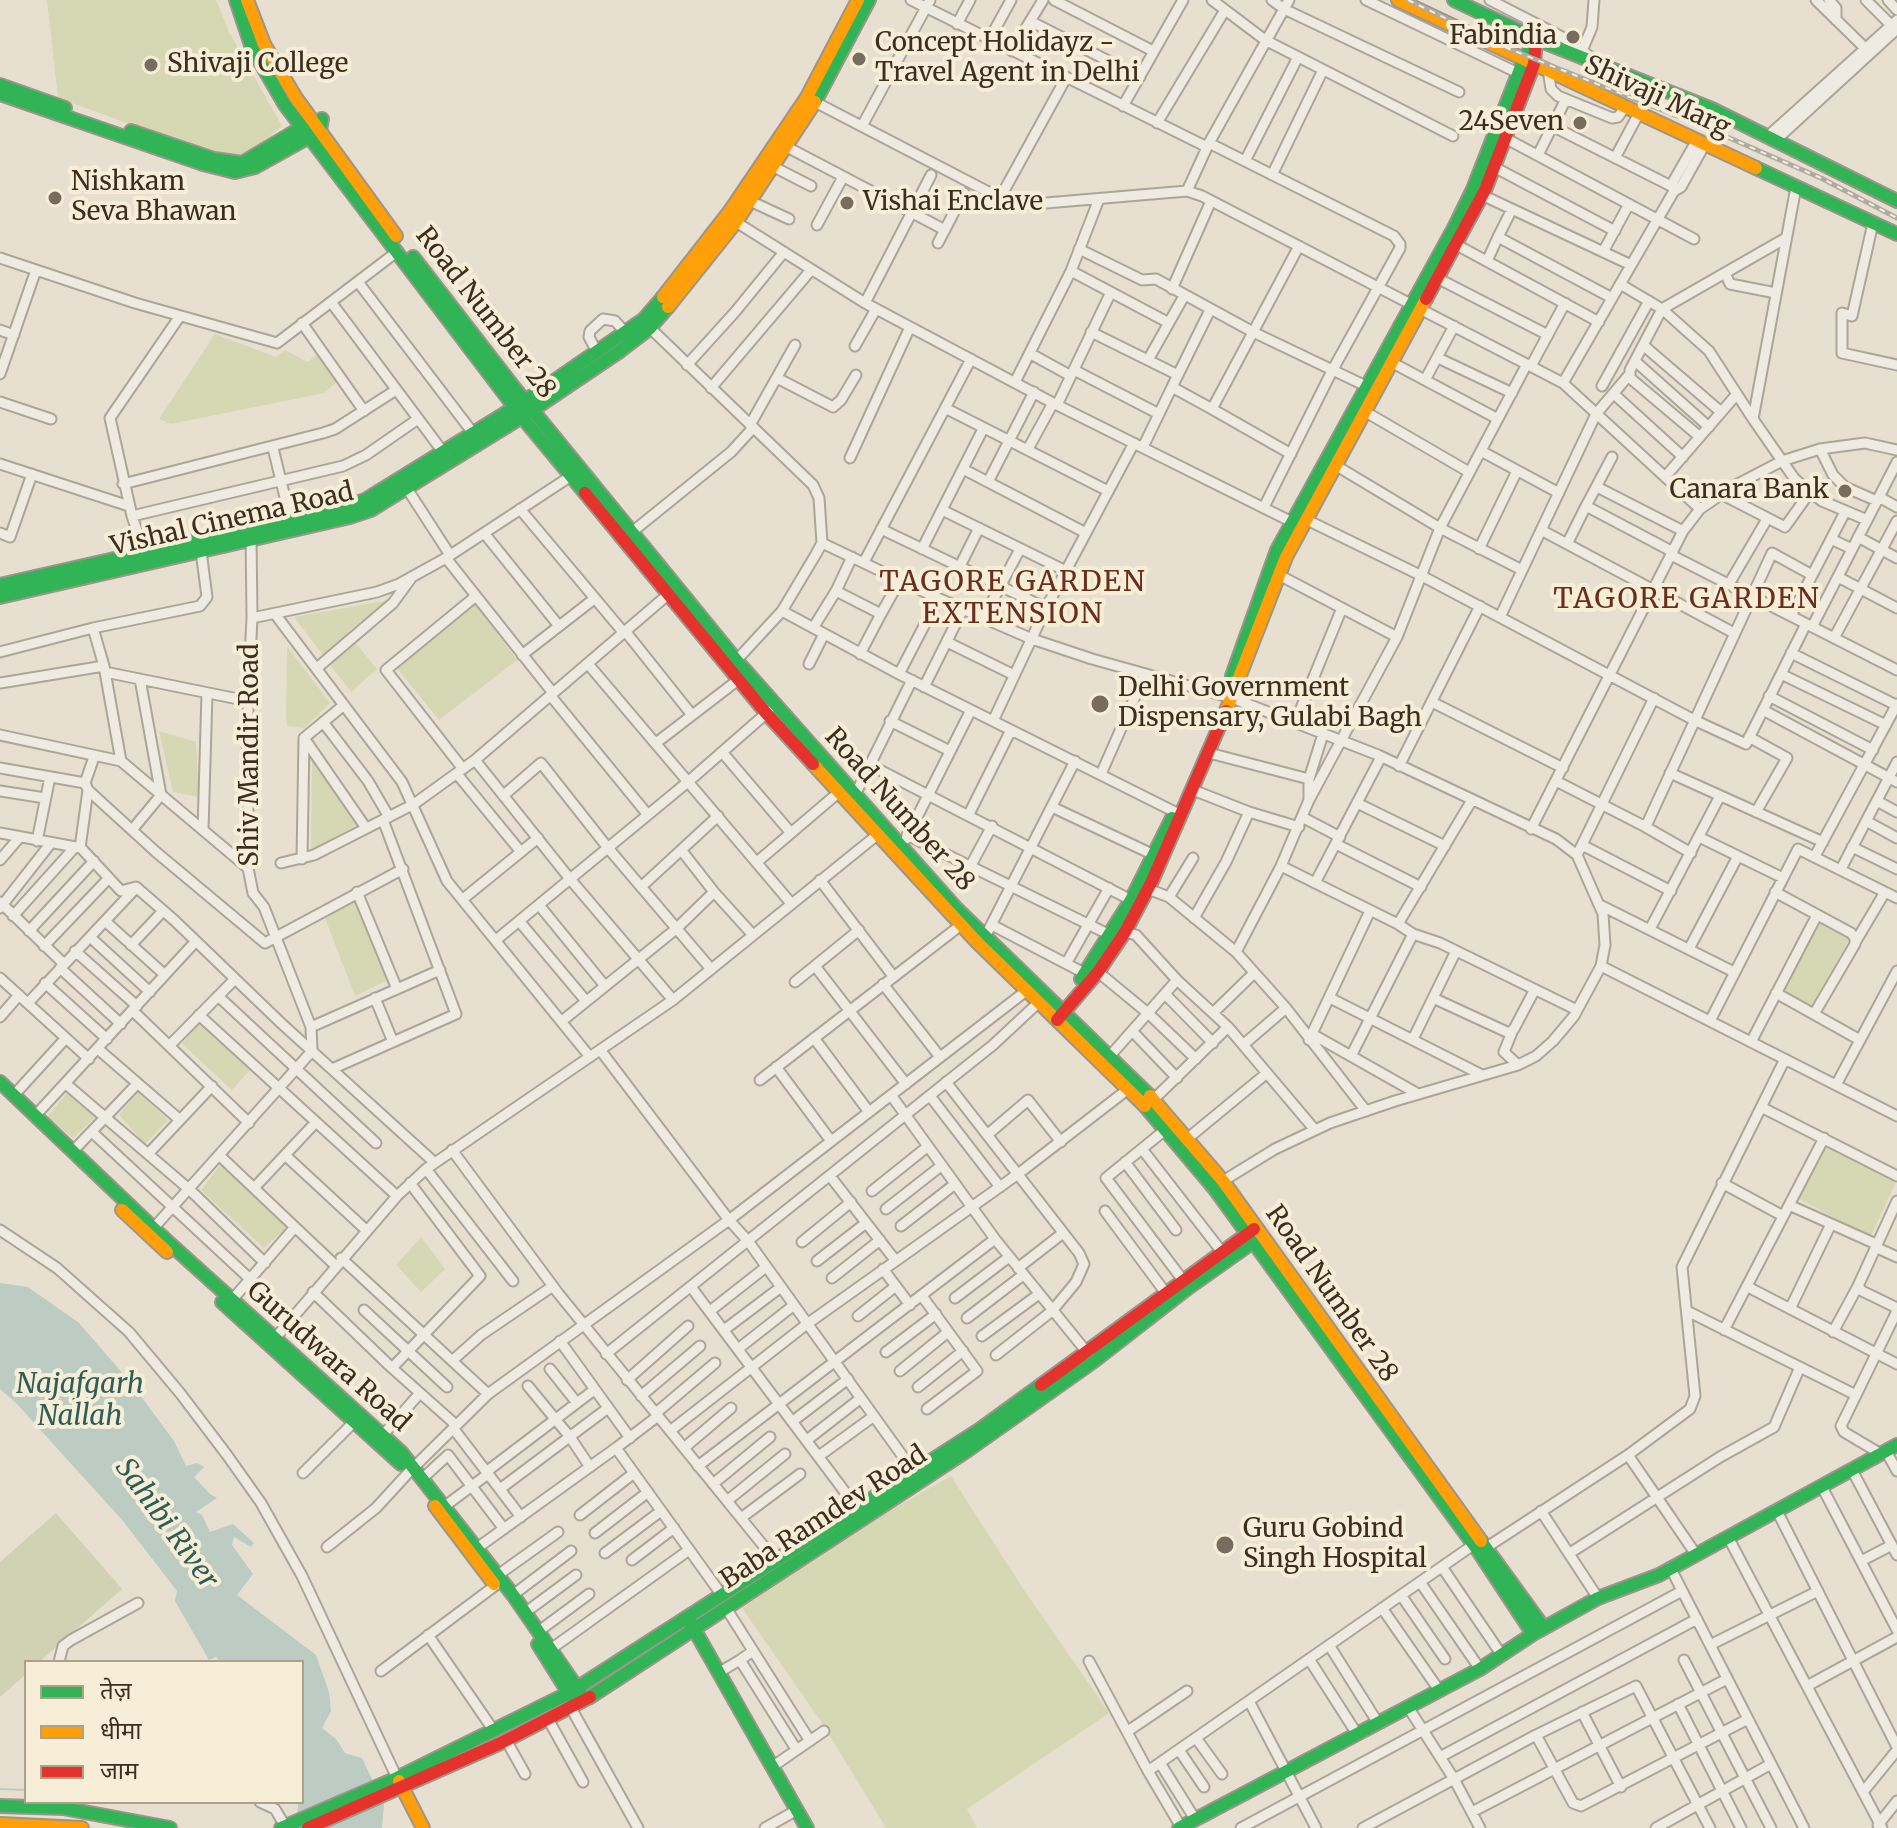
<!DOCTYPE html>
<meta charset="utf-8">
<style>
body{margin:0}
#map{position:relative;width:1897px;height:1828px;overflow:hidden;background:#e7e0d1;font-family:Merriweather,"Noto Sans Devanagari",serif}
canvas{display:block}
.legend{position:absolute;left:24px;top:1660px;width:280px;height:144px;box-sizing:border-box;background:#f7eed8;border:2px solid #ada18e;margin:0;padding:10px 14px;list-style:none;font-size:24px;color:#3d2e20}
.legend li{display:flex;align-items:center;gap:16px;height:40px}
.legend b{width:40px;border:2px solid #ada18e}
</style>
<div id="map">
<canvas width="1897" height="1828"></canvas>
<ul class="legend">
<li><b style="height:10px;background:#30b455"></b>तेज़</li>
<li><b style="height:10px;background:#ff9f0a"></b>धीमा</li>
<li><b style="height:10px;background:#e5322d"></b>जाम</li>
</ul>
</div>
<script>
const context = document.querySelector('canvas').getContext('2d');
context.lineJoin = 'round';
function fill(path, color) {
  context.fillStyle = color;
  context.fill(path, 'evenodd');
}
function shape(rows) {
  const path = new Path2D();
  for (const r of rows) {
    path.moveTo(r[0], r[1]);
    for (let i = 2; i < r.length; i += 2) path.lineTo(r[i], r[i + 1]);
  }
  return path;
}
function stroke(path, color, width, dash) {
  context.strokeStyle = color;
  context.lineWidth = width;
  context.lineCap = dash ? 'butt' : 'round';
  context.setLineDash(dash || []);
  context.stroke(path);
}
function drawText(font, color, halo, rows, align = 'center') {
  context.font = font + ' Merriweather,serif';
  context.lineWidth = 8;
  context.setLineDash([]);
  context.textBaseline = 'middle';
  context.strokeStyle = halo;
  context.fillStyle = color;
  for (const [text, x, y, turn = 0] of rows) {
    context.save();
    context.translate(x, y);
    context.rotate((+turn || 0) * Math.PI / 180);
    context.textAlign = isNaN(turn) ? turn : align;
    if (halo) context.strokeText(text, 0, 0);
    context.fillText(text, 0, 0);
    context.restore();
  }
}
fill(shape([
 [47,0,216,0,229,32,282,126,245,158,215,155,58,98],
 [215,334,276,357,285,350,308,362,319,352,340,379,324,393,171,424,159,419],
 [389,600,347,632,377,669,351,692,294,617],
 [475,604,517,660,439,720,396,667],
 [287,646,330,703,304,728,287,726,286,718],
 [159,731,196,742,199,797,173,792],
 [312,757,356,825,311,850],
 [354,899,388,980,355,996,325,918],
 [1816,914,1852,935,1811,1006,1779,988],
 [199,1023,251,1069,232,1090,182,1044],
 [68,1092,95,1117,73,1138,47,1117],
 [138,1092,168,1120,145,1144,119,1115],
 [1825,1142,1897,1180,1870,1238,1798,1198],
 [221,1164,287,1227,264,1248,201,1190],
 [421,1237,445,1269,421,1292,396,1265],
 [951,1476,1022,1587,1109,1713,967,1809,977,1828,886,1828,822,1723,742,1608,886,1513]
]), '#d6d7b3');
fill(shape([
 [56,1513,122,1589,39,1662,26,1662,26,1674,0,1697,0,1562]
]), '#d1d1b3');
fill(shape([
 [0,1283,28,1287,79,1323,131,1383,174,1441,186,1466,197,1463,204,1467,194,1477,210,1494,217,1498,196,1512,202,1515,210,1532,233,1524,254,1543,251,1547,234,1537,232,1545,253,1574,237,1595,316,1655,329,1692,331,1711,322,1728,336,1739,345,1753,362,1758,384,1805,382,1828,296,1828,298,1805,296,1802,302,1802,302,1662,220,1662,216,1657,209,1660,175,1601,177,1591,123,1521,16,1403,0,1389]
]), '#bcccc2');
stroke(shape([
 [0,1789,26,1790]
]), '#bcccc2', 2);
const street = shape([
 [911,0,1207,147],
 [1054,0,1153,51],
 [1212,0,1265,40,1453,136],
 [1272,0,1284,9,1459,92],
 [1366,0,1518,73],
 [1490,0,1562,37,1591,57],
 [1816,0,1865,48],
 [1829,0,1836,8,1836,20],
 [1866,0,1891,25],
 [1888,0,1897,10],
 [1030,21,1140,77],
 [957,24,970,0],
 [989,40,1011,0],
 [1012,51,1043,0],
 [1582,51,1592,27,1594,0],
 [1548,70,1551,89,1558,96,1612,118,1618,117,1625,107],
 [815,102,1000,198,1026,204,1046,203,1187,191,1202,196,1563,383,1700,509],
 [1123,106,1183,0],
 [1157,123,1225,10],
 [862,126,930,0],
 [1552,126,1673,187],
 [1768,136,1897,20],
 [1505,138,1694,239],
 [1776,140,1897,29],
 [1209,143,1394,236,1400,244,1400,248,1332,371,1264,507],
 [787,147,945,230],
 [1538,155,1566,99],
 [1615,158,1639,113],
 [1245,161,1298,57],
 [774,167,811,186],
 [1494,167,1615,231],
 [1272,175,1323,70],
 [1796,187,1753,419,1794,478,1804,487,1822,501,1867,520],
 [1187,191,1209,143,1289,0],
 [1674,191,1673,182,1697,140],
 [1482,195,1631,265],
 [1000,198,1066,78],
 [750,201,789,219],
 [1512,209,1498,237,1612,298],
 [736,222,865,303,1053,403,1292,522],
 [1873,223,1852,316,1842,313,1842,353,1897,365],
 [817,225,843,177],
 [938,243,964,193],
 [1455,244,1599,322],
 [1079,249,1142,280,1156,279,1253,332,1366,386],
 [1603,252,1629,204],
 [0,258,135,303,277,343,398,251],
 [1487,261,1498,237],
 [1071,271,1169,323],
 [1725,273,1730,284,1776,293],
 [1437,278,1548,335],
 [358,282,473,433],
 [1620,284,1662,309,1709,351,1753,419],
 [1172,289,1211,201],
 [331,302,446,456],
 [865,303,931,175],
 [1210,310,1172,387,1212,409],
 [302,323,364,411],
 [647,325,813,485,819,498,822,543,816,554,782,611,733,664],
 [0,330,14,335],
 [1091,332,1178,375],
 [1643,345,1721,412],
 [855,346,876,309],
 [597,352,589,337,590,331,603,319,615,321,625,332],
 [1031,354,1071,376],
 [1438,358,1512,393],
 [1148,360,1184,296],
 [1635,361,1709,427],
 [1391,362,1498,419],
 [687,365,735,312,784,252],
 [1531,366,1565,303],
 [1074,370,1159,414],
 [0,374,36,270],
 [777,378,833,407,841,400,856,375],
 [1425,380,1454,326],
 [1015,382,1071,271,1099,199],
 [1563,383,1674,191,1681,187,1705,144],
 [1602,386,1649,301],
 [711,388,811,270],
 [1615,395,1683,457],
 [0,402,51,419],
 [1057,405,1111,292],
 [945,408,1108,491],
 [1364,411,1469,472],
 [750,425,795,345],
 [1700,437,1630,378,1630,370,1662,309,1786,238],
 [1143,447,1172,387],
 [273,448,291,522],
 [1028,449,1053,403],
 [1820,449,1833,475,1845,487,1877,501],
 [1481,451,1559,493],
 [1291,454,1212,409,1299,246],
 [850,458,910,327],
 [0,464,129,506],
 [1335,465,1440,528,1522,570],
 [963,469,1086,533],
 [1665,477,1737,394],
 [988,482,1034,392],
 [123,484,323,433,335,429,396,390],
 [404,484,450,555],
 [1597,487,1683,531],
 [1721,494,1785,527,1810,492],
 [1879,497,1897,507],
 [1586,506,1612,457],
 [520,509,624,633],
 [942,510,1066,571],
 [132,516,343,466,366,455,418,419],
 [1305,519,1422,576,1694,720,1746,744,1806,624],
 [881,529,1046,608],
 [1541,530,1734,633],
 [632,532,731,452,753,428],
 [0,533,10,537,32,474],
 [484,533,559,626],
 [1858,537,1897,558],
 [1831,539,1852,549],
 [822,543,935,597,1032,639,1092,659,1232,698,1378,755,1556,839,1577,855,1603,914,1605,945,1601,966,1574,1016,1553,1041,1536,1056,1518,1065,1395,1101,1330,1123,1275,1149,1223,1181],
 [1567,544,1586,506,1673,552],
 [922,549,983,429],
 [1479,549,1517,471],
 [1671,555,1897,670],
 [852,557,836,591,881,614,860,654],
 [146,558,132,516,110,418,180,316],
 [446,558,553,693],
 [864,562,971,359],
 [960,566,979,528],
 [1279,575,1397,637],
 [1838,577,1897,608],
 [1729,584,1767,519],
 [782,611,899,674,1175,812],
 [275,614,402,782,447,881,590,1057],
 [881,614,900,580],
 [1791,616,1845,512],
 [984,617,1020,549],
 [1500,617,1596,414,1629,375],
 [252,618,377,592,399,584,446,558,571,476],
 [1812,627,1897,462],
 [93,628,104,666,121,761],
 [813,628,836,591],
 [625,631,692,715],
 [1834,638,1897,521],
 [947,642,1014,675],
 [0,652,93,628,200,606,207,597,201,551],
 [1791,653,1896,705],
 [522,655,594,599],
 [588,664,790,902],
 [809,664,824,634],
 [317,668,393,603,412,577],
 [110,673,248,701],
 [899,674,938,599],
 [1781,674,1886,725],
 [0,683,104,666],
 [924,687,963,609],
 [550,695,648,815],
 [1769,696,1873,750],
 [1432,702,1563,768],
 [344,705,304,738,366,828],
 [1763,710,1897,782],
 [890,721,950,751],
 [993,721,1046,608,1134,443],
 [323,722,368,781,389,817],
 [1295,723,1342,608],
 [0,735,121,761,248,868],
 [1749,737,1787,758,1756,812],
 [656,743,738,680],
 [722,752,791,833],
 [1209,753,1309,779],
 [475,760,570,879,673,1000],
 [870,765,1131,900],
 [1399,766,1480,606],
 [0,768,85,783],
 [463,769,386,670,476,596],
 [1670,773,1823,842],
 [457,774,521,852],
 [1101,774,1145,674],
 [1556,781,1642,825,1647,824,1772,553,1812,575],
 [85,783,88,790,156,852,265,943,403,869],
 [85,783,94,757],
 [1193,790,1249,812,1299,827],
 [0,791,45,798],
 [504,795,541,763,608,848,711,969],
 [855,795,912,680],
 [1309,800,1309,779,1323,734],
 [1877,801,1897,812],
 [1357,803,1445,846],
 [1052,807,1154,855],
 [969,814,1011,730],
 [1302,817,1340,837],
 [1866,821,1897,838],
 [1644,826,1691,853],
 [1531,829,1683,531,1700,509,1732,487,1782,461,1820,449,1865,443,1897,450],
 [132,830,161,795,140,679],
 [203,830,207,693],
 [0,833,81,848,121,891,136,887,174,920,281,1023,435,1163],
 [907,835,1110,935],
 [1699,837,1783,878],
 [906,839,971,710],
 [37,841,50,777],
 [1336,844,1421,887],
 [1582,845,1671,891],
 [1852,847,1897,869],
 [80,848,88,790],
 [682,851,714,892,752,934],
 [1577,855,1654,698],
 [1815,856,1897,704],
 [1193,858,1169,897,1236,952,1286,1008,1366,1111],
 [302,859,304,739],
 [0,860,19,838],
 [757,862,838,793],
 [281,863,314,855,414,804,475,760,671,592],
 [1281,866,1309,800,1397,637,1440,528,1527,364],
 [970,867,992,826],
 [1841,869,1897,762],
 [820,880,893,976],
 [1315,883,1381,757],
 [641,887,718,816],
 [1148,889,1169,897],
 [357,892,397,989],
 [1775,892,1851,933,1855,938,1855,944,1814,1014],
 [463,899,538,838],
 [0,902,64,964],
 [539,905,605,986],
 [1600,905,1734,972],
 [0,908,51,843],
 [13,916,75,847],
 [1194,918,1226,862,1249,812],
 [105,921,165,975],
 [519,921,586,1001],
 [1398,924,1472,800],
 [992,925,1086,974],
 [1650,929,1720,796],
 [29,931,94,861],
 [1125,932,1136,935,1177,980,1228,1027,1315,1130],
 [90,937,150,992],
 [985,937,1075,761],
 [496,940,689,781,769,711],
 [1856,941,1885,892],
 [131,945,163,911],
 [44,946,109,878],
 [1689,949,1738,856],
 [75,951,137,1006],
 [1456,951,1433,998,1509,1033,1514,1029,1534,991],
 [1236,952,1281,866,1398,924,1413,934,1440,943,1577,1010],
 [1067,962,1109,888],
 [815,966,906,1084],
 [1601,966,1897,1116],
 [60,968,121,1024],
 [1098,972,1149,1014,1196,1059],
 [0,978,89,1059],
 [795,982,859,930],
 [45,983,107,1039],
 [883,984,940,1057],
 [1776,993,1860,1040],
 [1165,994,1213,1043],
 [218,996,376,1143],
 [375,998,393,1042],
 [1330,998,1482,1075],
 [28,1003,135,889],
 [133,1011,249,1123],
 [1213,1013,1254,973],
 [199,1015,397,1196],
 [0,1017,19,995],
 [562,1021,676,929,714,892],
 [1710,1021,1798,849,1897,898],
 [311,1027,440,970],
 [1132,1031,1177,1078],
 [1512,1032,1504,1052,1518,1065],
 [1312,1034,1418,1094],
 [814,1038,869,1112],
 [1413,1039,1433,998],
 [1309,1040,1370,911],
 [1751,1042,1817,915],
 [170,1045,235,979],
 [1243,1045,1286,1008],
 [98,1049,180,1120],
 [1351,1056,1413,934],
 [1109,1057,1177,980],
 [776,1067,831,1141],
 [332,1069,456,1014,383,820],
 [760,1080,961,925],
 [946,1082,1079,1253,1084,1264,1076,1282,1052,1311,996,1355],
 [66,1084,190,1190,265,1263],
 [1836,1085,1897,971],
 [14,1095,66,1038],
 [891,1095,995,1239,1090,1356],
 [930,1096,1000,1187],
 [1153,1100,1228,1027],
 [1761,1107,1897,1176],
 [35,1116,196,941],
 [1165,1130,1106,1178,1182,1279],
 [92,1132,250,1279],
 [987,1135,1028,1100,1061,1142],
 [1187,1139,1267,1073],
 [1142,1149,1222,1252],
 [452,1150,558,1293,658,1416,616,1448,473,1551],
 [73,1151,137,1084],
 [148,1154,212,1086],
 [285,1155,366,1230],
 [220,1156,335,1265],
 [1125,1162,1176,1230],
 [426,1169,513,1281],
 [830,1176,895,1260],
 [410,1183,480,1276,392,1368,456,1425],
 [1722,1183,1783,1216],
 [254,1188,316,1122],
 [872,1191,927,1147],
 [1897,1201,1858,1286,1862,1291,1897,1308],
 [1789,1205,1876,1244],
 [886,1209,941,1166],
 [1105,1211,1165,1292],
 [901,1226,955,1184],
 [0,1230,57,1268,129,1332,180,1393,227,1455,261,1503,302,1576,397,1778],
 [150,1232,312,1051,311,1027,264,907,253,893,248,868,248,697,252,618,251,535],
 [802,1242,851,1202],
 [1875,1247,1897,1257],
 [341,1258,488,1394],
 [817,1261,866,1223],
 [1018,1268,1063,1233],
 [883,1269,910,1305],
 [832,1278,880,1240],
 [691,1287,857,1508],
 [1748,1287,1897,1364],
 [313,1292,392,1368],
 [922,1296,977,1371,927,1409],
 [955,1298,1009,1257],
 [232,1300,295,1227],
 [1790,1309,1831,1224],
 [364,1310,447,1387],
 [710,1311,766,1267],
 [1687,1311,1854,1394],
 [858,1316,896,1286],
 [967,1318,1023,1275],
 [724,1330,781,1287],
 [1724,1330,1824,1138],
 [1833,1332,1858,1286],
 [982,1336,1039,1294],
 [560,1341,630,1438],
 [271,1343,397,1196,426,1169,673,1000,882,831],
 [738,1349,794,1305],
 [886,1352,936,1314],
 [606,1354,993,1045,1038,1003],
 [453,1360,481,1335,553,1286],
 [550,1369,577,1403],
 [900,1371,948,1332],
 [627,1380,688,1326],
 [528,1386,570,1437,590,1467],
 [918,1387,963,1351],
 [641,1396,700,1346],
 [656,1413,715,1363],
 [658,1416,775,1560],
 [793,1421,848,1379],
 [453,1428,521,1517],
 [670,1431,807,1324,1018,1174,1132,1086],
 [383,1435,420,1393],
 [807,1440,861,1398],
 [616,1448,721,1594],
 [684,1448,731,1408],
 [1886,1451,1897,1471],
 [1881,1454,1844,1432,1841,1426,1897,1311],
 [1628,1455,1695,1553],
 [819,1456,874,1416],
 [698,1466,995,1239],
 [1852,1470,1897,1555],
 [486,1472,594,1390],
 [914,1472,748,1241,729,1220,1026,991],
 [303,1473,355,1421],
 [423,1478,448,1455,504,1529],
 [713,1484,770,1437],
 [1822,1487,1897,1630],
 [500,1489,608,1408],
 [727,1501,785,1454],
 [445,1506,488,1474],
 [1541,1511,1598,1598],
 [1777,1511,1897,1747],
 [580,1515,634,1473],
 [741,1518,800,1474],
 [595,1533,648,1492],
 [1728,1537,1882,1828],
 [327,1547,376,1508,409,1472,488,1394,729,1220,601,1051],
 [1481,1551,1628,1455,1690,1409,1695,1396,1682,1267,1785,1059],
 [605,1553,661,1511],
 [1570,1553,1720,1457,1774,1427,1800,1367],
 [632,1560,674,1528],
 [1861,1561,1892,1545],
 [1442,1567,1501,1654],
 [1670,1567,1804,1828],
 [498,1575,558,1532],
 [1420,1582,1480,1669],
 [513,1595,571,1551],
 [1401,1595,1445,1659],
 [726,1608,810,1741],
 [1382,1608,1439,1690],
 [526,1612,576,1575],
 [539,1631,589,1594],
 [428,1635,494,1731],
 [1329,1645,1378,1723],
 [1710,1645,1818,1591],
 [551,1649,689,1550],
 [753,1651,740,1660,796,1749],
 [1309,1659,1357,1734],
 [1684,1660,1771,1828],
 [1089,1661,1148,1771],
 [59,1662,63,1646,71,1640,138,1603],
 [381,1671,496,1585],
 [718,1673,740,1660],
 [1807,1686,1897,1637],
 [1249,1701,1316,1828],
 [1678,1704,1741,1828],
 [1408,1707,1454,1779,1480,1828],
 [571,1708,638,1828],
 [1582,1712,1621,1787],
 [548,1719,583,1782],
 [1128,1731,1187,1691],
 [1536,1735,1573,1803,1581,1806,1748,1719],
 [1196,1738,1222,1774],
 [506,1740,525,1774],
 [1179,1750,1204,1787],
 [1440,1757,1697,1619],
 [1160,1763,1195,1819],
 [772,1767,824,1731],
 [1863,1792,1897,1750],
 [260,1802,275,1809,285,1826],
 [1472,1812,1727,1679],
 [1878,1825,1897,1801],
 [1181,1827,1148,1771,1476,1543],
 [765,1828,797,1810],
 [1241,1828,1682,1591],
 [1363,1828,1536,1735,1636,1686,1710,1828],
 [1656,1828,1771,1764]
]);
const fast = shape([
 [236,0,252,48,285,105,522,417,585,493],
 [1454,0,1536,39,1712,109,1897,201],
 [0,85,65,108],
 [0,94,203,164,235,172,255,167,309,137,320,130,322,119],
 [815,102,869,0],
 [131,131,214,159,242,163,309,123],
 [1756,168,1897,234],
 [413,257,512,385,737,661,956,908,1150,1096],
 [0,585,344,507,365,500,525,401,644,319,663,297],
 [0,597,350,517,371,510,522,417,620,351,649,329,668,307],
 [1232,676,1277,550,1455,226,1473,189,1524,59,1535,41],
 [1081,979,1131,900,1172,818],
 [0,1082,168,1242,401,1452,513,1595,580,1692],
 [1145,1106,1214,1188,1479,1552,1533,1634],
 [222,1302,401,1464],
 [1481,1541,1544,1628],
 [690,1622,807,1828],
 [538,1644,573,1700],
 [590,1697,968,1450,1094,1361,1188,1288,1260,1237],
 [0,1806,63,1808,170,1828],
 [281,1828,397,1778,569,1693,979,1430,1041,1385],
 [1179,1828,1480,1669,1533,1634,1598,1598,1659,1575,1897,1445]
]);
const slow = shape([
 [247,0,264,44,296,98,396,236],
 [1398,0,1756,168],
 [663,297,730,211,807,97,858,0],
 [668,307,736,222,815,102],
 [1226,711,1286,557,1426,299],
 [813,764,977,942,1145,1106],
 [1150,1096,1223,1181,1481,1541],
 [122,1210,167,1252],
 [435,1506,494,1584],
 [399,1781,423,1828],
 [0,1824,82,1828]
]);
const jam = shape([
 [1426,299,1485,190,1534,64,1536,39],
 [585,493,766,713,813,764],
 [1057,1020,1098,972,1125,932,1152,881,1226,711],
 [1041,1385,1254,1229],
 [308,1828,501,1743,590,1697]
]);
stroke(street, '#ada599', 13);
stroke(fast, '#9c958a', 16);
stroke(slow, '#9c958a', 16);
stroke(jam, '#9c958a', 16);
stroke(street, '#efebe3', 9);
stroke(fast, '#30b455', 12);
stroke(slow, '#ff9f0a', 12);
stroke(jam, '#e5322d', 12);
const rail = shape([
 [1408,0,1507,48,1702,126,1821,178,1897,218]
]);
stroke(rail, '#afaaa2', 5);
stroke(rail, '#f7eed8', 2, [6]);
for (const [x, y, r, color] of [
 [1573,37,8,"#786c5e"],
 [859,59,8,"#786c5e"],
 [151,65,8,"#786c5e"],
 [1580,123,8,"#786c5e"],
 [55,198,8,"#786c5e"],
 [847,203,8,"#786c5e"],
 [1845,491,8,"#786c5e"],
 [1100,704,10,"#786c5e"],
 [1225,1545,10,"#786c5e"]
]) {
  const dot = new Path2D();
  dot.arc(x, y, r, 0, 2 * Math.PI);
  context.fillStyle = color;
  context.fill(dot);
  stroke(dot, '#f7eed8', 3);
}
drawText('26px', '#3d2e20', '#f7eed8', [
 ["Fabindia",1557,37,"right"],
 ["Concept Holidayz -",875,44],
 ["Travel Agent in Delhi",875,74],
 ["Shivaji College",167,65],
 ["24Seven",1564,123,"right"],
 ["Nishkam",71,183],
 ["Seva Bhawan",71,213],
 ["Vishai Enclave",863,203],
 ["Canara Bank",1829,491,"right"],
 ["Delhi Government",1118,689],
 ["Dispensary, Gulabi Bagh",1118,719],
 ["Guru Gobind",1243,1530],
 ["Singh Hospital",1243,1560]
], 'left');
drawText('26px', '#3d2e20', '#f7eed8', [
 ["Shivaji Marg",1657,97,25],
 ["Road Number 28",485,313,52],
 ["Vishal Cinema Road",232,520,-13],
 ["Shiv Mandir Road",251,755,-90],
 ["Road Number 28",899,810,48],
 ["Road Number 28",1331,1294,55],
 ["Gurudwara Road",328,1357,42],
 ["Baba Ramdev Road",824,1518,-33]
]);
context.letterSpacing = '2px';
drawText('28px', '#6b2e1e', '#f7eed8', [
 ["TAGORE GARDEN",1013,583],
 ["EXTENSION",1013,615],
 ["TAGORE GARDEN",1687,600]
]);
context.letterSpacing = '0px';
drawText('italic 28px', '#2f5d5a', '#f7eed8', [
 ["Najafgarh",80,1385],
 ["Nallah",80,1417],
 ["Sahibi River",166,1524,54]
]);
</script>
